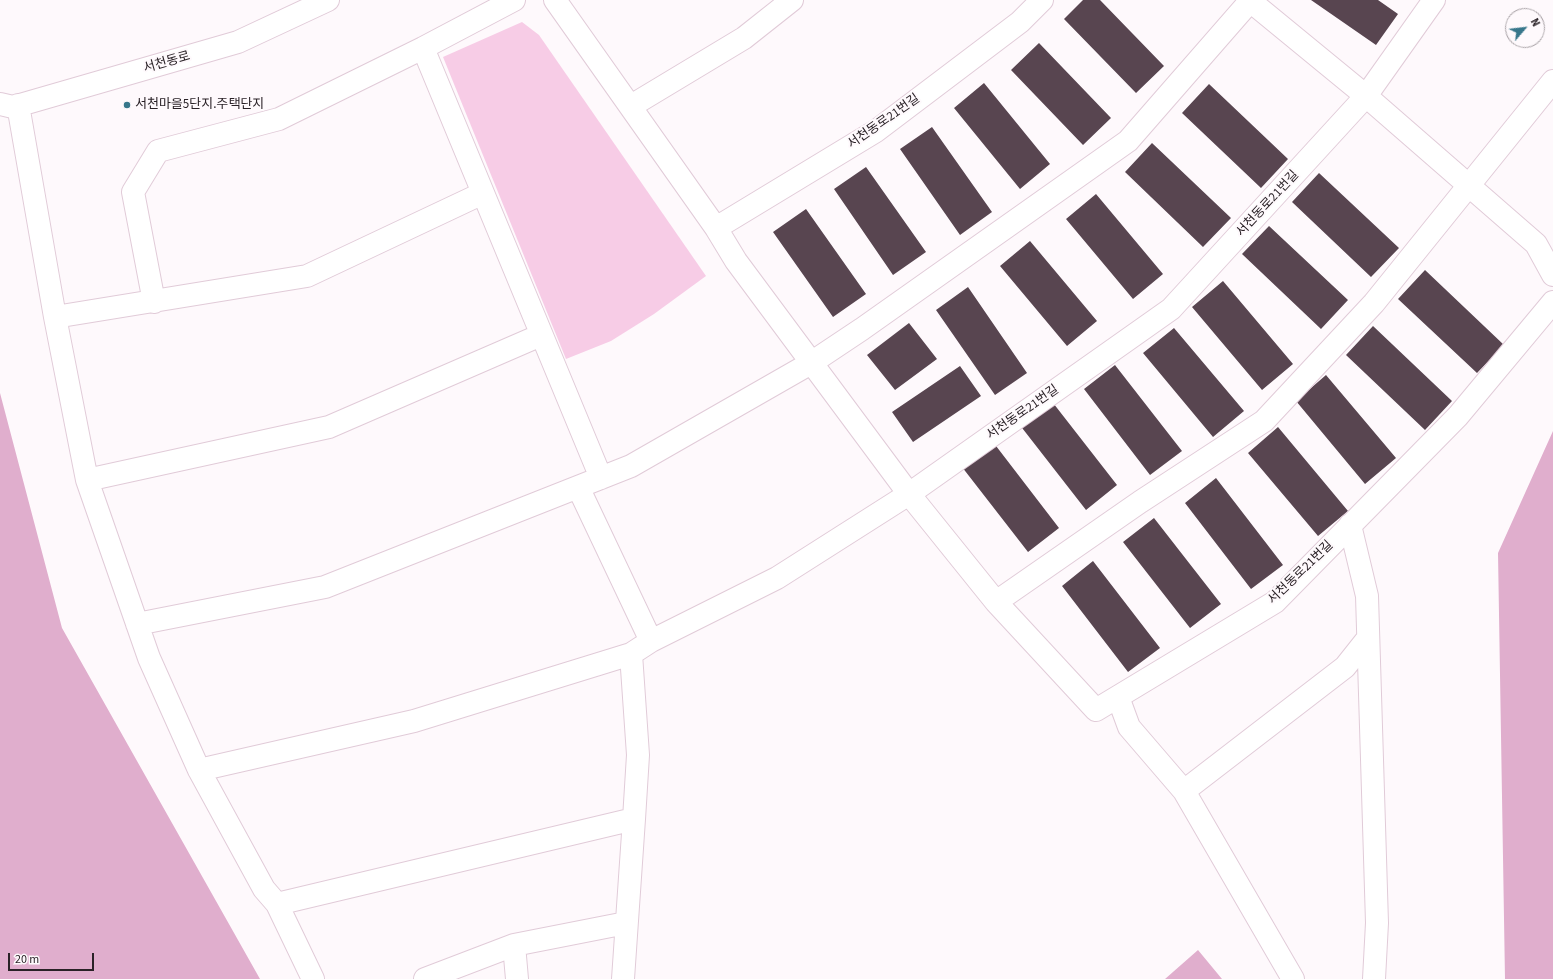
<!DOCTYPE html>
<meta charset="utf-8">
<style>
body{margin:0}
#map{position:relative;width:1553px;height:979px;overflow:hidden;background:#fef9fc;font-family:"Source Sans 3",sans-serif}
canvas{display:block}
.north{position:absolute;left:1505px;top:8px;width:40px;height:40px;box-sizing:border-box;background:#fef9fc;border:1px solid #a9a3a7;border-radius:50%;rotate:62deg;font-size:11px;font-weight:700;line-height:16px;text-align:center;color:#2a2227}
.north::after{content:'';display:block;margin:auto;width:14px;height:18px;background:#37778b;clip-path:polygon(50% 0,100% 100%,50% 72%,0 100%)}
.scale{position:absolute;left:8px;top:953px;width:86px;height:18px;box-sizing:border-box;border:2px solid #2a2227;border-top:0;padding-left:5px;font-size:12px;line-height:14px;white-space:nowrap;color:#2a2227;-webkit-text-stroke:3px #fef9fc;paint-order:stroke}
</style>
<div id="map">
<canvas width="1553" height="979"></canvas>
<div class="north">N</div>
<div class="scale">20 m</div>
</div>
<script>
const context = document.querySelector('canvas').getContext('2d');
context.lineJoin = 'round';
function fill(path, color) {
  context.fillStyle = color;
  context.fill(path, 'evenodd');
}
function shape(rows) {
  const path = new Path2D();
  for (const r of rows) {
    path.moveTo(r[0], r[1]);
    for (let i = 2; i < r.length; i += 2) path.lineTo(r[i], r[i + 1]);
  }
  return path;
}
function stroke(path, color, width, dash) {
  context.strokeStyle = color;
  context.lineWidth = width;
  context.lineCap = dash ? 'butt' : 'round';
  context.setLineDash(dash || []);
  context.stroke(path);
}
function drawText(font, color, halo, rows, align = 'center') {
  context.font = font + ' "Source Sans 3","Noto Sans KR",sans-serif';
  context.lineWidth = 4;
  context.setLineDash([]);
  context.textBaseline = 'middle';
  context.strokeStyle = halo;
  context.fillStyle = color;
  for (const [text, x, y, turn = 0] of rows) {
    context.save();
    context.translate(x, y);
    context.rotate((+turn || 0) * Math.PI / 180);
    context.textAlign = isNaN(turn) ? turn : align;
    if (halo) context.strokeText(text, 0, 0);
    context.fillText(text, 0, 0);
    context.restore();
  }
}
fill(shape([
 [522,22,539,35,706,276,654,314,611,341,566,359,443,57]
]), '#f7cce6');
fill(shape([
 [0,393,62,628,260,979,0,979],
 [1553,431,1553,979,1505,979,1498,553],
 [1198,950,1222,979,1165,979]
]), '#e0aecd');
fill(shape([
 [1083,0,1100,0,1164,66,1136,93,1064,19],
 [1311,0,1378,0,1398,14,1376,45],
 [1039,43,1111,118,1083,145,1011,70],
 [984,83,1050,164,1020,189,954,108],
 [1209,84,1288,159,1261,188,1182,113],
 [932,127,992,212,960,235,900,149],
 [1152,143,1231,218,1203,247,1125,172],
 [866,167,926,252,893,275,834,189],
 [1319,173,1399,248,1371,277,1292,202],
 [1096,194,1163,274,1133,299,1066,219],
 [806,209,866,294,833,317,773,232],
 [1269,226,1348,300,1321,329,1242,254],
 [1030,241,1097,321,1067,346,1000,266],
 [1425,270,1504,345,1477,373,1398,299],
 [1223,281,1293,364,1262,390,1192,307],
 [968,287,1027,373,995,395,936,310],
 [909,323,937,359,895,390,867,355],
 [1373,326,1452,401,1425,430,1346,355],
 [1174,328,1244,411,1213,437,1143,353],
 [1115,365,1182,451,1150,475,1084,389],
 [960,366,981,396,913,442,892,412],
 [1326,375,1396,458,1365,484,1296,401],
 [1050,399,1117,485,1086,510,1019,424],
 [1278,427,1348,511,1318,536,1248,453],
 [993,442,1059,528,1028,552,962,467],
 [1216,478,1283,565,1251,589,1185,503],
 [1154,518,1221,604,1190,628,1123,542],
 [1093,561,1160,648,1128,672,1062,586]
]), '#584550');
const minor = shape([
 [555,0,716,228,736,261,909,494,996,602,1096,710,1275,602,1458,416,1553,302],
 [1249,0,1366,96,1536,244,1553,275],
 [423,48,601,478],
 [0,104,13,107,238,42,328,0],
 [18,105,55,317,87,480,149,658,199,770,264,889,277,904,634,819,638,755,631,654],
 [631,106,744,38,792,0],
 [716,228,876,131,1020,22,1042,0],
 [154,302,133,192,158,151,279,119,423,48,514,0],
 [55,317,307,276,483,193],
 [87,480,329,427,541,335],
 [578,487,651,641],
 [1350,525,1367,596,1377,923,1374,979],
 [996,602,1140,502,1264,421,1374,303,1553,81],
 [137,624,325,587,631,466,811,363,862,329,1128,141,1251,0],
 [1118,697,1129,727,1184,791,1293,979],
 [199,770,414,721,631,654,651,641,777,578,909,494,1171,309,1366,96,1434,0],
 [1184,791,1345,667,1368,638],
 [277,904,313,979],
 [514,945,517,979],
 [425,979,514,945,626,923],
 [623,979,634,819]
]);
stroke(minor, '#e1cbd8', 24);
stroke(minor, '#fff', 22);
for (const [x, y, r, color] of [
 [127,105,4,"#37778b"]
]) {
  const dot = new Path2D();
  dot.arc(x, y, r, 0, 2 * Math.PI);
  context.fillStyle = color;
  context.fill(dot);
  stroke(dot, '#fef9fc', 1.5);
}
drawText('13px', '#2a2227', '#fef9fc', [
 ["서천동로",167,63,-16],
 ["서천동로21번길",884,122,-35],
 ["서천동로21번길",1268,204,-47],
 ["서천동로21번길",1023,413,-35],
 ["서천동로21번길",1301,573,-44]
]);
drawText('13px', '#2a2227', '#fef9fc', [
 ["서천마을5단지.주택단지",135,105]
], 'left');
</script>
